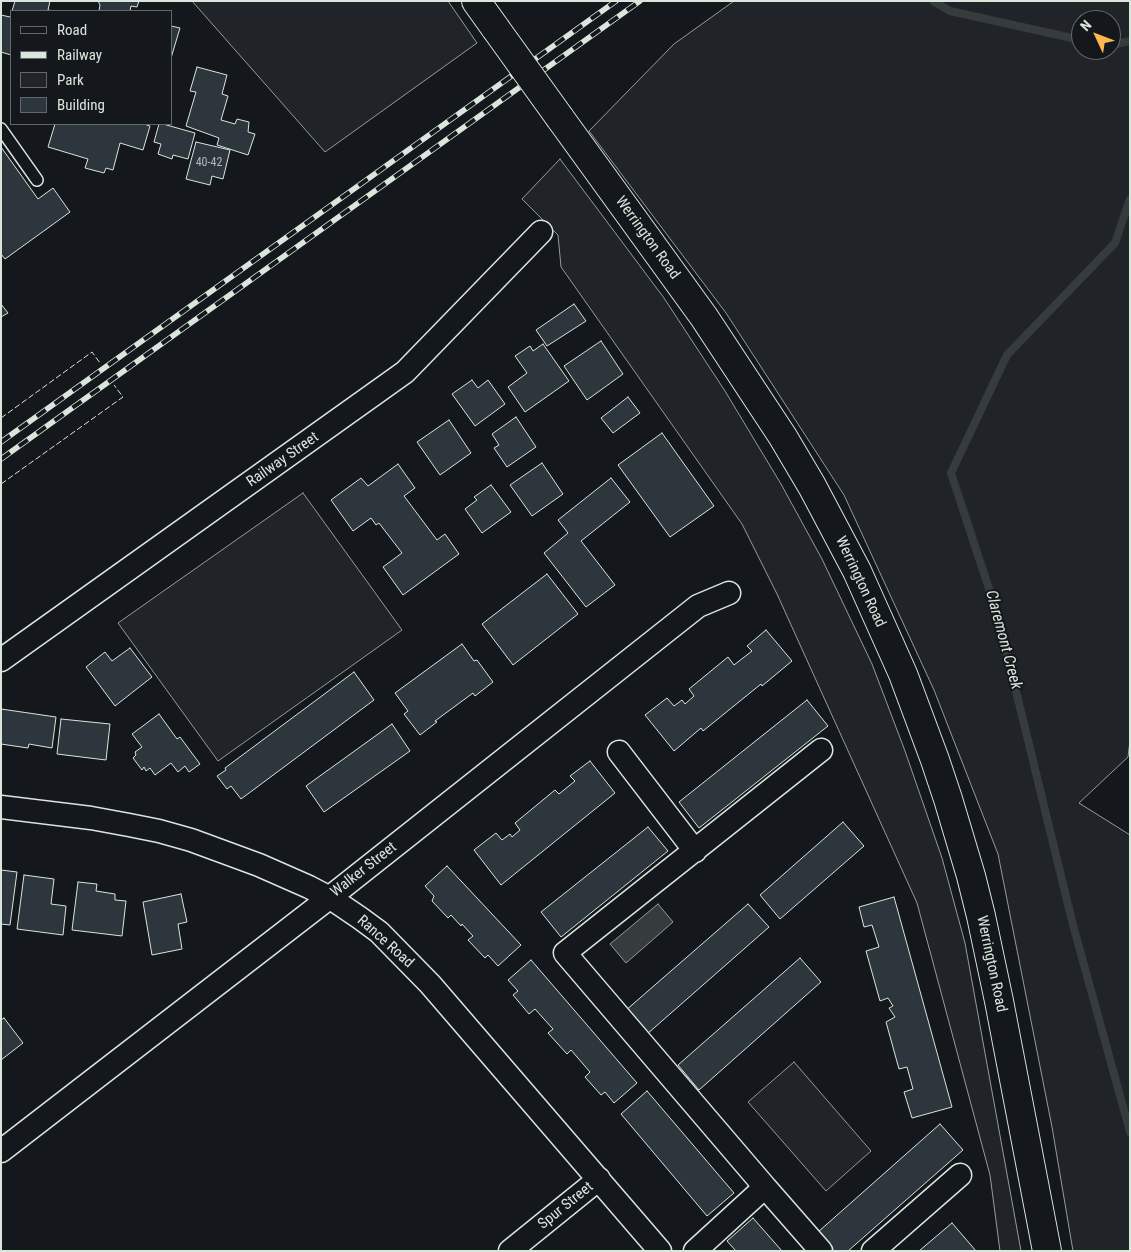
<!DOCTYPE html>
<style>
body{margin:0}
#map{position:relative;width:1131px;height:1252px;overflow:hidden;background:#14181c;font-family:"Roboto Condensed",sans-serif}
canvas{display:block}
.frame{position:absolute;inset:0;border:2px solid #d8e6dc;pointer-events:none}
.legend{position:absolute;left:10px;top:10px;width:162px;height:115px;box-sizing:border-box;background:#14181c;border:1px solid #626a69;margin:0;padding:6px 9px;list-style:none;font-size:15px;color:#d8e6dc}
.legend li{display:flex;align-items:center;gap:10px;height:25px}
.legend b{width:25px;border:1px solid #626a69}
.north{position:absolute;left:1071px;top:10px;width:50px;height:50px;box-sizing:border-box;background:#14181c;border:1px solid #626a69;border-radius:50%;rotate:313deg;font-size:14px;font-weight:700;line-height:20px;text-align:center;color:#d8e6dc}
.north::after{content:'';display:block;margin:auto;width:18px;height:22px;background:#ffb74d;clip-path:polygon(50% 0,100% 100%,50% 72%,0 100%)}
</style>
<div id="map">
<canvas width="1131" height="1252"></canvas>
<div class="frame"></div>
<ul class="legend">
<li><b style="height:6px;background:#14181c"></b>Road</li>
<li><b style="height:6px;background:#d8e6dc"></b>Railway</li>
<li><b style="height:14px;background:#202428"></b>Park</li>
<li><b style="height:14px;background:#2c363c"></b>Building</li>
</ul>
<div class="north">N</div>
</div>
<script>
const context = document.querySelector('canvas').getContext('2d');
context.lineJoin = 'round';
function fill(path, color) {
  context.fillStyle = color;
  context.fill(path, 'evenodd');
}
function shape(rows) {
  const path = new Path2D();
  for (const r of rows) {
    path.moveTo(r[0], r[1]);
    for (let i = 2; i < r.length; i += 2) path.lineTo(r[i], r[i + 1]);
  }
  return path;
}
function stroke(path, color, width, dash) {
  context.strokeStyle = color;
  context.lineWidth = width;
  context.lineCap = dash ? 'butt' : 'round';
  context.setLineDash(dash || []);
  context.stroke(path);
}
function drawText(font, color, halo, rows, align = 'center') {
  context.font = font + ' "Roboto Condensed",sans-serif';
  context.lineWidth = 4;
  context.setLineDash([]);
  context.textBaseline = 'middle';
  context.strokeStyle = halo;
  context.fillStyle = color;
  for (const [text, x, y, turn = 0] of rows) {
    context.save();
    context.translate(x, y);
    context.rotate((+turn || 0) * Math.PI / 180);
    context.textAlign = isNaN(turn) ? turn : align;
    if (halo) context.strokeText(text, 0, 0);
    context.fillText(text, 0, 0);
    context.restore();
  }
}
const green = shape([
 [192,1,448,1,477,43,325,152,192,1],
 [734,1,1130,1,1130,740,1128,757,1079,803,1130,835,1130,1251,1073,1251,1052,1127,998,854,934,690,844,495,726,313,589,131,674,44,734,1],
 [1081,20,1111,20,1111,50,1081,50,1081,20],
 [560,159,664,298,725,391,781,484,822,559,872,664,905,751,942,858,965,943,1021,1251,1000,1251,990,1175,917,903,777,594,742,524,561,267,558,235,522,199,560,159],
 [303,493,402,630,218,761,118,623,303,493],
 [794,1062,871,1151,826,1191,748,1102,794,1062]
]);
fill(green, '#202428');
stroke(green, '#939e99', 1);
const water = shape([
 [658,904,673,922,626,963,610,944,658,904]
]);
fill(water, '#363b3e');
stroke(water, '#939e99', 1);
stroke(shape([
 [933,1,950,11,1081,40],
 [1111,45,1130,41],
 [1130,199,1115,243,1007,355,951,473,997,613,1073,925,1130,1132]
]), '#363b3e', 8);
const building = shape([
 [15,1,50,1,48,10,54,11,12,11,15,1],
 [98,1,139,1,137,7,131,6,130,11,99,11,100,5,98,1],
 [1,15,10,17,11,15,11,55,1,52,1,15],
 [171,26,180,28,171,58,171,26],
 [197,67,227,75,222,94,228,96,221,120,235,124,237,119,249,122,248,132,255,134,248,155,217,145,219,138,186,126,196,92,190,91,197,67],
 [55,124,144,124,150,126,143,150,120,143,113,170,106,168,104,173,85,168,88,159,48,147,55,124],
 [159,124,163,124,195,133,188,159,173,155,172,159,158,154,161,144,154,142,159,124],
 [196,142,230,150,223,179,212,176,210,185,186,179,196,142],
 [1,147,38,199,53,188,70,212,5,259,1,254,1,147],
 [1,304,8,313,1,317,1,304],
 [574,304,586,321,547,346,536,330,574,304],
 [601,341,623,374,587,400,564,366,601,341],
 [543,344,569,381,525,412,508,387,527,373,515,356,530,346,533,351,543,344],
 [472,380,478,388,488,380,505,404,475,426,452,394,472,380],
 [628,397,640,413,613,433,601,418,628,397],
 [516,417,536,447,507,467,494,448,499,445,492,434,516,417],
 [449,420,471,453,440,475,417,442,449,420],
 [662,433,714,506,670,537,618,465,662,433],
 [542,463,563,494,532,516,510,485,542,463],
 [398,464,415,488,404,496,437,540,445,534,459,554,403,595,383,567,402,553,379,523,376,525,371,518,353,531,331,500,361,478,368,486,398,464],
 [611,478,630,502,581,541,615,585,586,607,544,553,568,533,558,520,611,478],
 [491,485,511,512,482,533,465,509,477,500,474,497,491,485],
 [547,574,578,614,513,665,482,624,547,574],
 [766,630,792,661,762,686,761,684,703,731,701,728,674,751,645,715,667,698,674,706,682,700,685,704,694,696,689,689,728,657,734,665,752,651,747,646,766,630],
 [462,644,474,661,477,660,493,682,475,696,473,693,435,721,437,722,420,735,404,714,408,711,395,693,462,644],
 [130,648,152,677,115,706,86,667,105,652,112,661,130,648],
 [354,672,374,700,241,799,231,786,227,789,217,776,226,770,225,768,354,672],
 [807,700,828,726,699,828,679,802,807,700],
 [1,709,56,717,52,748,29,744,28,748,1,744,1,709],
 [159,714,177,739,180,737,200,764,189,772,185,766,178,772,171,763,155,775,150,768,146,771,144,767,142,770,133,758,136,755,135,752,142,747,132,734,159,714],
 [61,719,110,724,106,760,57,754,61,719],
 [392,724,410,751,324,812,306,786,392,724],
 [590,761,615,793,501,885,474,850,496,833,502,840,510,834,512,837,520,830,515,823,555,790,559,794,575,781,570,776,590,761],
 [843,822,864,846,780,919,760,895,843,822],
 [648,827,668,851,561,937,541,912,648,827],
 [447,866,521,945,498,966,488,955,485,958,468,940,473,936,462,924,461,926,451,915,448,918,432,901,434,896,425,886,447,866],
 [1,870,17,872,10,925,1,924,1,870],
 [24,875,54,879,51,904,66,906,63,935,17,929,24,875],
 [78,882,97,884,96,891,115,894,115,900,126,901,122,936,72,930,78,882],
 [181,894,187,922,178,924,182,949,152,955,143,902,181,894],
 [894,897,952,1107,912,1118,904,1092,913,1089,907,1067,899,1069,886,1022,895,1017,889,1008,893,1006,888,998,880,1001,866,951,879,947,872,925,864,927,859,907,894,897],
 [748,904,769,927,646,1035,625,1011,748,904],
 [800,958,821,982,699,1090,678,1065,800,958],
 [531,960,637,1083,614,1103,605,1092,601,1095,585,1077,590,1072,571,1050,567,1054,548,1033,553,1029,535,1009,529,1014,513,995,518,991,508,980,531,960],
 [4,1018,23,1043,1,1060,1,1020,4,1018],
 [647,1091,734,1193,707,1216,621,1114,647,1091],
 [940,1124,963,1150,848,1251,834,1251,818,1232,940,1124],
 [753,1218,782,1251,736,1251,727,1241,753,1218],
 [952,1223,976,1251,919,1251,952,1223]
]);
fill(building, '#2c363c');
stroke(building, '#d8e6dc', 1);
const lane = shape([
 [1,129,37,180]
]);
const street = shape([
 [1,660,405,372,541,232],
 [619,752,695,851],
 [1,807,91,818,129,825,159,831,191,840,259,865,309,887,332,899,360,918,379,932,430,984,660,1251],
 [1,1151,329,898,698,606,729,593],
 [765,1187,821,1251],
 [510,1251,599,1179],
 [695,1251,765,1187,565,953,821,750],
 [873,1251,960,1175]
]);
const secondary = shape([
 [476,1,496,29],
 [560,118,704,317,783,437,812,486,857,571,903,674,935,760,948,799,971,876,981,916,999,1001,1047,1251]
]);
stroke(lane, '#d8e6dc', 14);
stroke(street, '#d8e6dc', 25);
stroke(secondary, '#d8e6dc', 30);
stroke(lane, '#14181c', 11);
stroke(street, '#14181c', 22);
stroke(secondary, '#14181c', 28);
const rail = shape([
 [1,442,616,1],
 [1,459,640,1]
]);
stroke(rail, '#d8e6dc', 5.5);
stroke(rail, '#14181c', 4, [11]);
const secondaryBridge = shape([
 [496,29,560,118]
]);
stroke(secondaryBridge, '#d8e6dc', 30, []);
stroke(secondaryBridge, '#14181c', 28);
stroke(shape([
 [1,418,92,352,100,363],
 [1,484,123,397,114,385]
]), '#d8e6dc', 1, [6, 2.5]);
drawText('12px', '#adbab4', null, [
 ["40-42",209,163]
]);
drawText('15px', '#d8e6dc', '#14181c', [
 ["Werrington Road",647,238,54],
 ["Railway Street",283,460,-35],
 ["Werrington Road",860,582,65],
 ["Walker Street",364,870,-38],
 ["Rance Road",385,942,42],
 ["Werrington Road",991,964,78],
 ["Spur Street",566,1206,-39]
]);
drawText('italic 16px', '#d8e6dc', '#14181c', [
 ["Claremont Creek",1003,640,75]
]);
</script>
